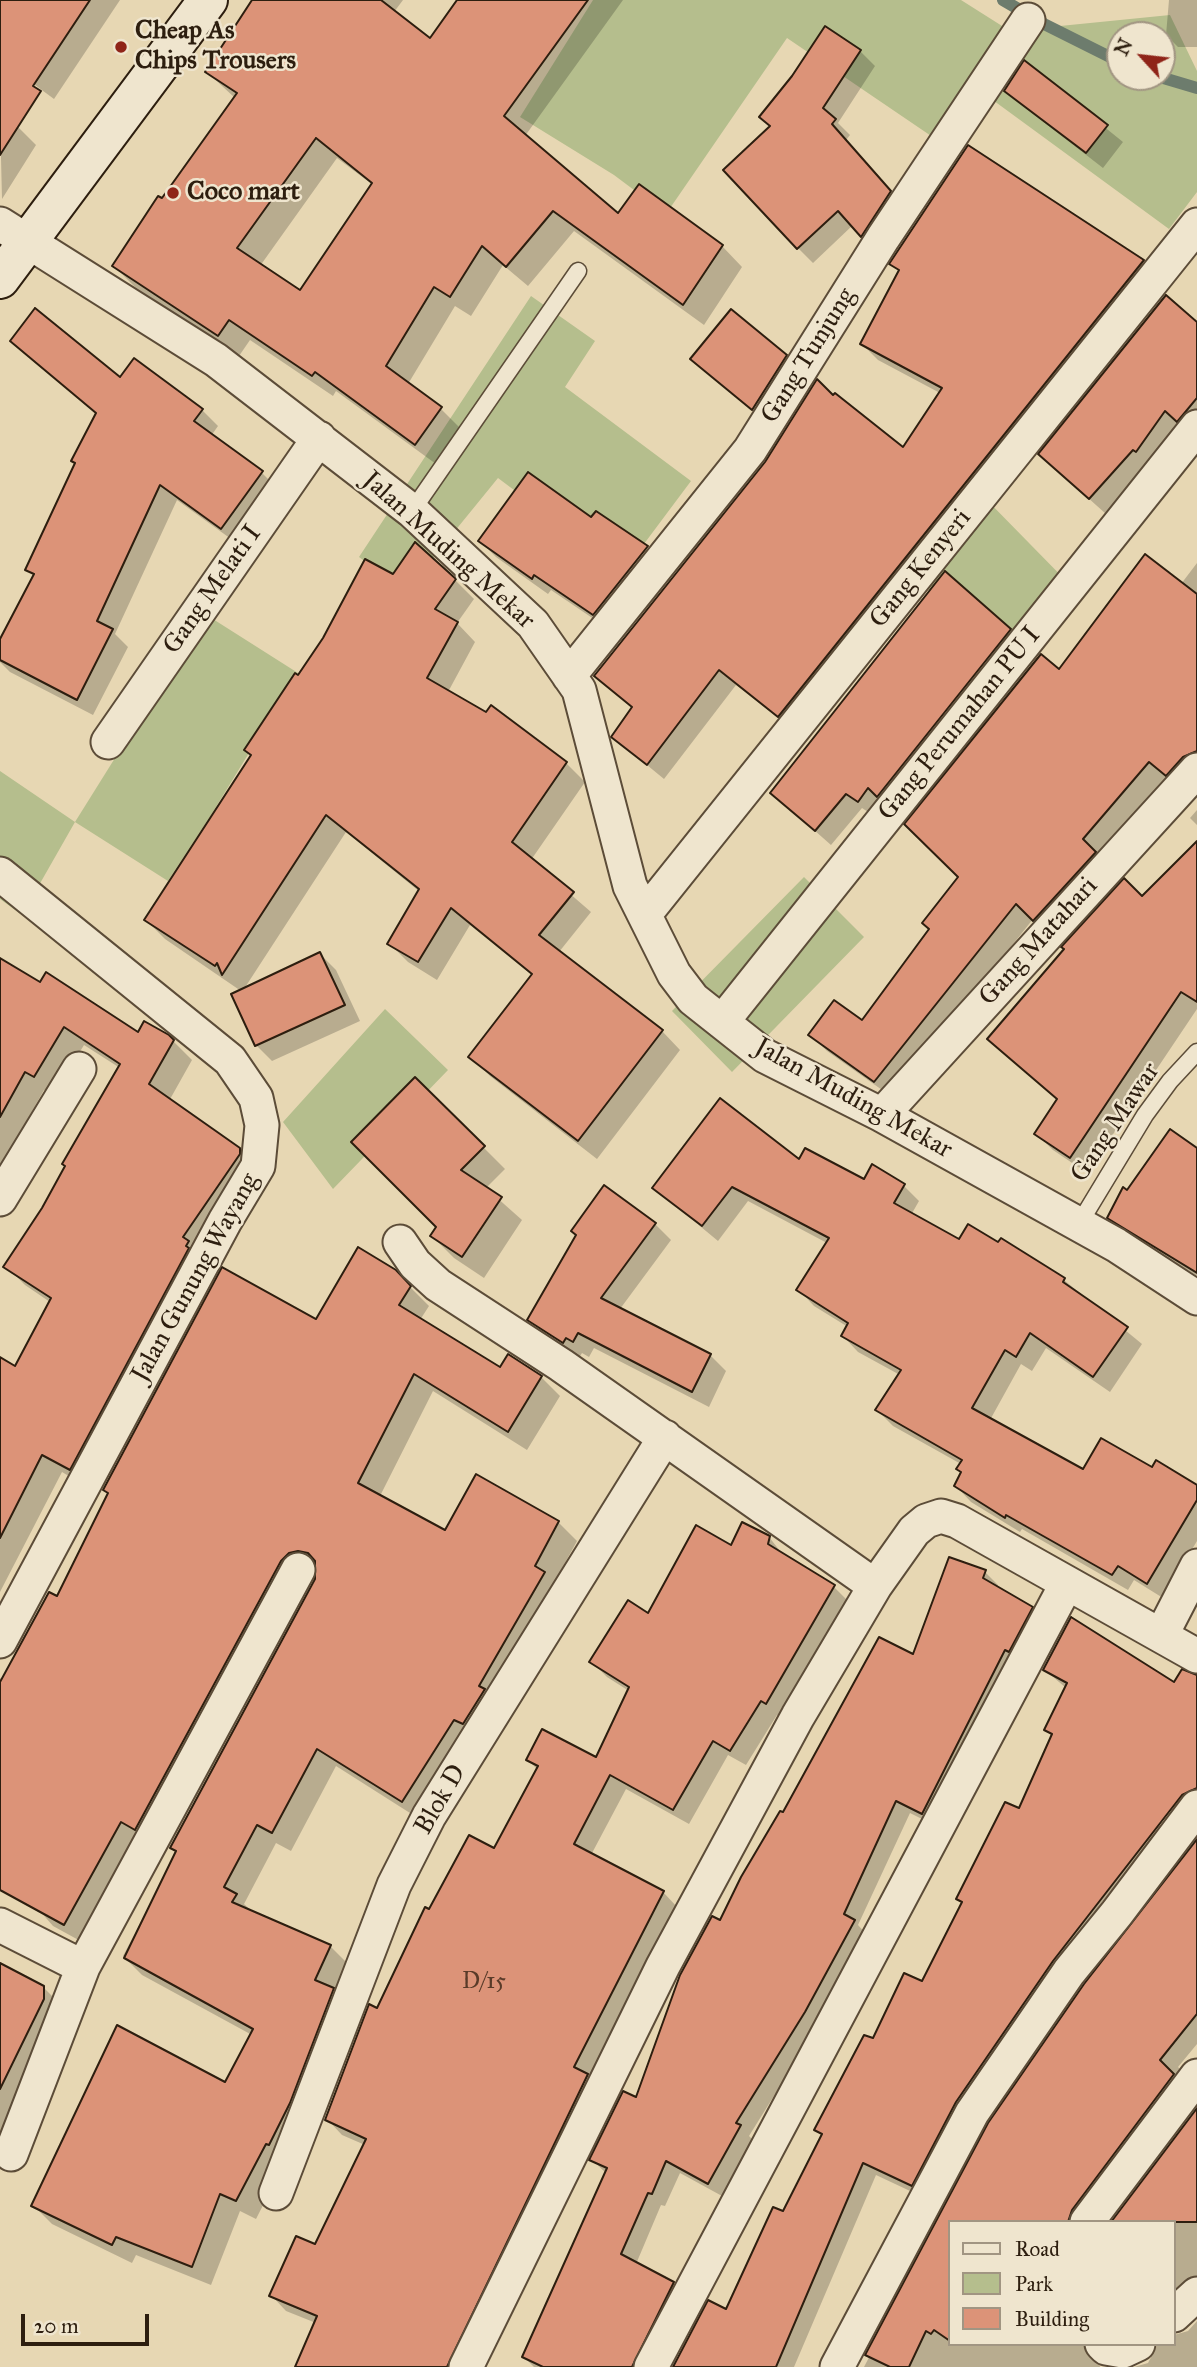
<!DOCTYPE html>
<style>
body{margin:0}
#map{position:relative;width:1197px;height:2367px;overflow:hidden;background:#e7d7b3;font-family:"IM FELL Great Primer",serif}
canvas{display:block}
.legend{position:absolute;left:948px;top:2220px;width:228px;height:126px;box-sizing:border-box;background:#efe5ce;border:2px solid #a19582;margin:0;padding:9px 12px;list-style:none;font-size:21px;color:#2d1e0f}
.legend li{display:flex;align-items:center;gap:14px;height:35px}
.legend b{width:35px;border:2px solid #a19582}
.north{position:absolute;left:1106px;top:21px;width:70px;height:70px;box-sizing:border-box;background:#efe5ce;border:2px solid #a19582;border-radius:50%;rotate:297deg;font-size:19px;font-weight:700;line-height:28px;text-align:center;color:#2d1e0f}
.north::after{content:'';display:block;margin:auto;width:24px;height:32px;background:#8f2418;clip-path:polygon(50% 0,100% 100%,50% 72%,0 100%)}
.scale{position:absolute;left:21px;top:2314px;width:128px;height:32px;box-sizing:border-box;border:4px solid #2d1e0f;border-top:0;padding-left:9px;font-size:21px;line-height:24px;white-space:nowrap;color:#2d1e0f;-webkit-text-stroke:5px #efe5ce;paint-order:stroke}
</style>
<div id="map">
<canvas width="1197" height="2367"></canvas>
<ul class="legend">
<li><b style="height:9px;background:#efe5ce"></b>Road</li>
<li><b style="height:19px;background:#b5be8d"></b>Park</li>
<li><b style="height:19px;background:#dc9378"></b>Building</li>
</ul>
<div class="north">N</div>
<div class="scale">20 m</div>
</div>
<script>
const context = document.querySelector('canvas').getContext('2d');
context.lineJoin = 'round';
function fill(path, color) {
  context.fillStyle = color;
  context.fill(path, 'evenodd');
}
function shape(rows) {
  const path = new Path2D();
  for (const r of rows) {
    path.moveTo(r[0], r[1]);
    for (let i = 2; i < r.length; i += 2) path.lineTo(r[i], r[i + 1]);
  }
  return path;
}
function stroke(path, color, width, dash) {
  context.strokeStyle = color;
  context.lineWidth = width;
  context.lineCap = dash ? 'butt' : 'round';
  context.setLineDash(dash || []);
  context.stroke(path);
}
function drawText(font, color, halo, rows, align = 'center') {
  context.font = font + ' "IM FELL Great Primer",serif';
  context.lineWidth = 5;
  context.setLineDash([]);
  context.textBaseline = 'middle';
  context.strokeStyle = halo;
  context.fillStyle = color;
  for (const [text, x, y, turn = 0] of rows) {
    context.save();
    context.translate(x, y);
    context.rotate((+turn || 0) * Math.PI / 180);
    context.textAlign = isNaN(turn) ? turn : align;
    if (halo) context.strokeText(text, 0, 0);
    context.fillText(text, 0, 0);
    context.restore();
  }
}
fill(shape([
 [593,0,961,0,1010,31,1170,15,1197,71,1197,192,1169,229,975,87,940,142,787,38,666,214,614,175,520,117],
 [1120,35,1162,35,1162,77,1120,77],
 [531,296,595,341,565,387,691,481,623,572,498,478,406,591,359,557],
 [980,493,1079,594,1005,657,923,584],
 [205,614,298,673,211,815,168,881,75,822,22,915,0,899,0,771,75,822],
 [804,877,864,937,732,1072,672,1011],
 [385,1009,448,1070,333,1189,283,1122]
]), '#b5be8d');
fill(shape([
 [0,0,120,0,54,99,0,59],
 [254,0,403,0,394,12,431,40,459,0,623,0,525,136,619,216,722,246,742,267,704,325,574,231,528,286,503,265,471,316,455,306,408,384,441,409,461,429,436,464,336,391,333,396,250,340,239,356,135,287,114,266,235,98,207,72],
 [337,158,373,185,300,292,260,266],
 [1169,0,1197,0,1197,47,1178,47,1166,35],
 [860,51,875,66,838,123,850,135,846,140,905,207,877,250,853,225,813,263,798,248,772,127,794,77],
 [1025,63,1123,142,1103,168,1023,106,1006,90],
 [0,117,18,127,36,145,2,199],
 [969,147,1143,262,1158,277,795,731,736,685,664,779,613,737,633,709,596,676,834,398,903,450,940,393,878,360,862,344,900,272,891,264],
 [1197,324,1197,417,1106,514,1057,470],
 [12,340,202,410,218,426,211,436,262,473,278,489,238,544,177,500,115,634,128,647,93,715,10,672,0,662,0,643,35,577,27,569,98,415],
 [786,356,802,372,769,425,692,358],
 [596,513,647,548,663,564,610,630,551,590,548,594,496,557,480,541,592,520],
 [1197,563,1197,776,1183,791,1167,778,1098,856,1051,936,1033,919,892,1097,827,1051,811,1035,863,1022,931,930,960,877,1059,672,1181,584],
 [945,573,1025,645,874,816,862,808,831,845,772,793],
 [393,576,455,580,474,599,457,623,475,642,448,692,566,763,585,782,531,860,591,912,559,952,662,1031,680,1050,597,1159,490,1076,471,1057,533,976,470,925,437,980,408,962,389,943,420,892,346,832,244,989,320,954,336,970,360,1021,272,1061,256,1045,241,991,165,939,146,920,252,756,299,677],
 [1197,810,1197,825,1190,818],
 [1197,843,1197,1009,1087,1173,1053,1150,1036,1134,1058,1100,989,1039],
 [0,960,138,1035,173,1041,192,1060,169,1101,239,1149,259,1169,89,1488,62,1472,0,1592,0,1377,16,1368,50,1302,25,1285,6,1266,43,1209,120,1068,84,1045,53,1095,44,1090,0,1168],
 [415,1079,505,1169,486,1188,522,1220,484,1278,454,1258,432,1236,438,1227],
 [1197,1150,1197,1276,1121,1230,1109,1218,1128,1192],
 [799,1161,865,1181,904,1186,919,1201,911,1215,959,1241,1064,1280,1142,1344,1110,1392,1046,1348,1032,1371,1021,1364,990,1420,1084,1471,1153,1469,1197,1487,1197,1541,1163,1598,1134,1580,1128,1590,1022,1529,1020,1532,971,1502,956,1486,962,1473,961,1464,893,1426,877,1410,900,1375,858,1352,843,1336,848,1327,814,1306,799,1290,827,1243,748,1201,718,1241,654,1188],
 [655,1224,671,1240,620,1309,710,1355,726,1371,709,1407,594,1348,589,1357,582,1353,579,1358,546,1336,530,1320,578,1236],
 [394,1271,429,1306,420,1320,501,1370,541,1377,560,1396,527,1450,433,1391,380,1496,446,1532,558,1522,577,1541,554,1583,563,1592,421,1820,336,1766,291,1851,276,1843,244,1904,255,1914,330,1946,349,1965,285,2162,256,2219,240,2211,211,2285,136,2255,132,2263,52,2224,33,2205,225,2084,252,2035,142,1975,123,1956,177,1853,172,1847,317,1580,319,1568,300,1580,84,1943,53,1926,0,1865,0,1678,3,1680,58,1599,316,1321],
 [769,1537,784,1556,834,1587,849,1602,781,1718,777,1715,746,1765,728,1755,689,1824,626,1789,591,1855,663,1892,678,1908,469,2367,297,2367,316,2323,286,2311,271,2295,316,2246,365,2145,342,2135,327,2119,377,2010,430,1912,495,1851,538,1770,528,1760,597,1759,629,1691,607,1677,591,1661,732,1547],
 [985,1572,998,1585,997,1588,1032,1608,1045,1621,936,1826,910,1813,858,1925,867,1935,818,2025,749,2136,753,2140,722,2196,680,2173,665,2206,661,2205,636,2264,673,2283,686,2297,649,2367,534,2367,524,2357,606,2173,591,2159,637,2100,721,1923,784,1815],
 [1045,1670,1174,1685,1197,1691,1197,1761,1159,1824,1162,1826,1197,1768,1197,1799,925,2198,876,2175,794,2367,675,2367,727,2311,784,2213,823,2136,816,2129,874,2041,923,1983,964,1904,958,1898,1020,1810,1053,1737,1046,1730,1066,1688],
 [1197,1839,1197,2044,1178,2067,1193,2082,1087,2222,950,2222,950,2344,1102,2344,1096,2354,1100,2367,864,2367,990,2124],
 [0,1965,43,1987,59,2003,59,2016,0,2135],
 [1197,2111,1197,2295,1174,2318,1174,2222],
 [1197,2321,1197,2367,1134,2367,1148,2363,1158,2344,1174,2344,1174,2335,1188,2331]
]), '#0003');
stroke(shape([
 [1003,0,1044,24,1120,62],
 [1160,77,1197,88]
]), '#6d7c6d', 12);
const building = shape([
 [0,0,90,0,33,86,41,91,0,155,0,0],
 [252,0,381,0,430,38,457,0,588,0,504,116,618,213,639,184,723,245,683,305,553,211,506,267,482,246,450,297,434,287,386,366,442,407,415,445,315,372,312,376,229,320,218,336,112,266,158,196,162,198,237,93,205,72,252,0],
 [316,138,372,183,300,290,237,248,316,138],
 [825,26,861,50,823,108,836,119,832,124,891,191,861,237,838,211,797,249,723,170,770,126,759,117,792,76,825,26],
 [1024,60,1108,125,1086,153,1004,91,1024,60],
 [968,145,1144,260,778,717,719,670,647,765,611,737,632,707,594,676,765,462,817,379,833,395,835,393,903,447,942,388,860,344,899,270,889,264,968,145],
 [1166,295,1197,322,1197,398,1177,422,1165,411,1136,452,1133,450,1089,499,1038,454,1166,295],
 [35,308,120,377,134,358,203,409,194,421,263,471,221,529,160,485,97,621,113,629,77,700,0,660,0,639,34,574,25,570,75,463,71,461,96,413,10,341,35,308],
 [731,309,787,355,752,410,690,359,731,309],
 [528,472,591,517,596,511,648,546,593,615,534,575,532,579,478,541,528,472],
 [415,542,456,579,435,609,458,622,427,678,486,712,491,705,567,762,512,842,574,892,539,935,663,1030,578,1141,468,1057,532,974,451,908,418,962,387,944,419,889,326,815,222,975,217,963,215,966,144,920,251,755,244,750,295,673,298,675,323,638,365,559,393,574,415,542],
 [1145,554,1197,594,1197,751,1183,757,1166,776,1149,762,1083,839,1096,852,1033,921,1016,904,874,1082,808,1035,834,1000,862,1020,929,929,922,923,958,877,904,824,1041,654,1059,669,1145,554],
 [945,571,1011,629,877,797,868,788,858,802,846,794,815,831,770,793,945,571],
 [1197,841,1197,1002,1181,992,1070,1158,1034,1134,1057,1099,987,1039,1064,949,1061,947,1124,878,1142,896,1197,841],
 [320,952,345,1005,255,1046,231,994,320,952],
 [0,958,40,982,46,972,138,1032,144,1021,169,1035,174,1040,149,1084,240,1148,240,1154,183,1237,189,1241,186,1246,189,1248,70,1470,42,1455,0,1538,0,1357,15,1366,51,1298,3,1267,42,1208,65,1166,62,1164,120,1064,64,1027,34,1077,25,1072,0,1117,0,958],
 [415,1077,485,1146,461,1170,502,1197,462,1257,430,1236,436,1227,351,1142,415,1077],
 [720,1098,799,1159,805,1148,864,1179,872,1164,905,1184,894,1203,959,1239,968,1224,998,1242,1001,1238,1065,1278,1063,1282,1128,1327,1093,1377,1030,1333,1016,1357,1005,1350,972,1408,1083,1469,1101,1438,1152,1467,1156,1460,1197,1485,1197,1500,1147,1584,1118,1566,1112,1575,1006,1515,1005,1518,954,1486,961,1472,956,1469,962,1460,875,1410,901,1370,841,1336,848,1323,796,1290,829,1238,732,1187,702,1226,652,1188,720,1098],
 [1170,1129,1197,1148,1197,1273,1107,1218,1123,1187,1127,1190,1170,1129],
 [604,1185,656,1223,601,1298,711,1354,692,1392,578,1333,573,1342,566,1338,563,1343,527,1320,576,1235,571,1231,604,1185],
 [358,1247,396,1270,411,1286,399,1305,500,1367,508,1354,542,1376,508,1432,414,1374,358,1483,445,1530,476,1474,559,1521,535,1566,545,1572,479,1686,485,1689,463,1724,454,1720,402,1802,317,1749,272,1833,257,1825,224,1887,237,1894,232,1902,331,1945,315,1980,334,1988,290,2103,269,2145,266,2144,236,2201,220,2194,192,2267,116,2237,112,2245,31,2206,117,2025,225,2082,253,2029,124,1958,176,1851,170,1848,315,1579,315,1561,308,1553,298,1551,289,1553,281,1561,135,1830,121,1822,64,1925,0,1890,0,1682,49,1592,57,1596,108,1493,103,1490,222,1267,316,1319,358,1247],
 [742,1522,770,1536,768,1544,835,1585,766,1704,761,1701,730,1751,713,1741,673,1810,610,1775,574,1844,664,1891,574,2067,588,2074,447,2367,295,2367,317,2316,269,2296,296,2236,315,2244,366,2139,325,2120,369,2004,377,2008,425,1907,429,1909,469,1835,494,1848,538,1766,526,1760,542,1729,596,1757,629,1687,589,1662,628,1600,648,1613,696,1525,731,1545,742,1522],
 [949,1557,986,1570,983,1578,1033,1607,1009,1652,1005,1650,922,1814,896,1801,844,1914,855,1920,805,2012,736,2123,741,2125,708,2184,666,2161,652,2194,648,2193,621,2254,674,2282,632,2367,543,2367,522,2357,607,2168,589,2160,623,2091,636,2097,680,1975,712,1916,720,1920,741,1877,780,1811,783,1812,879,1637,913,1654,949,1557],
 [1071,1617,1174,1682,1182,1669,1197,1675,1197,1788,1182,1795,1053,1961,956,2102,912,2186,863,2163,776,2367,673,2367,708,2300,726,2309,773,2207,783,2211,822,2134,814,2130,864,2035,873,2038,904,1973,922,1981,962,1902,956,1899,1005,1802,1019,1808,1052,1734,1044,1730,1067,1683,1043,1670,1071,1617],
 [1197,1839,1197,2014,1160,2060,1174,2074,1072,2210,1068,2222,950,2222,950,2341,934,2330,931,2334,926,2331,909,2367,890,2367,865,2355,988,2123,1084,1984,1197,1839],
 [0,1963,44,1986,44,1999,0,2089,0,1963],
 [1197,2108,1197,2222,1111,2222,1197,2108]
]);
fill(building, '#dc9378');
stroke(building, '#2d1e0f', 2);
const service = shape([
 [412,511,578,271],
 [1079,1224,1145,1115,1170,1081,1197,1052]
]);
const minor = shape([
 [0,224,216,360,412,511,533,624,579,690,630,886,674,974,693,999,765,1056,882,1115,1116,1245,1197,1298],
 [569,676,750,450,883,238,1028,20],
 [108,742,319,438],
 [0,874,230,1060,256,1098,262,1125,258,1166,225,1221,0,1641],
 [645,914,1197,225],
 [722,1022,1197,427],
 [882,1115,1197,770],
 [0,1199,79,1069],
 [400,1242,415,1264,438,1285,561,1365,875,1586],
 [1162,1634,1197,1566],
 [0,1925,83,1967],
 [11,2154,83,1967,298,1570],
 [276,2193,394,1885,429,1816,665,1437],
 [1087,2222,1197,2076],
 [1174,2315,1197,2294],
 [1102,2344,1106,2348,1123,2351,1138,2344],
 [466,2367,663,1966,798,1716,875,1586,914,1531,926,1521,941,1516,957,1521,1197,1656],
 [651,2367,1066,1585],
 [837,2367,972,2113,1069,1972,1117,1913,1197,1807]
]);
const secondary = shape([
 [0,279,208,0]
]);
stroke(service, '#5c4c38', 19);
stroke(minor, '#5c4c38', 37);
stroke(secondary, '#2d1e0f', 42);
stroke(service, '#efe5ce', 16);
stroke(minor, '#efe5ce', 33);
stroke(secondary, '#efe5ce', 38);
for (const [x, y, r, color] of [
 [121,47,7,"#8f2418"],
 [173,193,7,"#8f2418"]
]) {
  const dot = new Path2D();
  dot.arc(x, y, r, 0, 2 * Math.PI);
  context.fillStyle = color;
  context.fill(dot);
  stroke(dot, '#efe5ce', 2.5);
}
drawText('23px', '#593b29', null, [
 ["D/15",484,1982]
]);
drawText('bold 26px', '#2d1e0f', '#efe5ce', [
 ["Cheap As",135,32],
 ["Chips Trousers",135,62],
 ["Coco mart",187,193]
], 'left');
drawText('26px', '#2d1e0f', '#efe5ce', [
 ["Gang Tunjung",809,356,-58],
 ["Jalan Muding Mekar",448,551,42],
 ["Gang Kenyeri",921,569,-51],
 ["Gang Melati I",213,590,-55],
 ["Gang Perumahan PU I",960,724,-51],
 ["Gang Matahari",1039,942,-48],
 ["Jalan Muding Mekar",853,1099,29],
 ["Gang Mawar",1116,1123,-56],
 ["Jalan Gunung Wayang",196,1278,-61],
 ["Blok D",441,1800,-60]
]);
</script>
